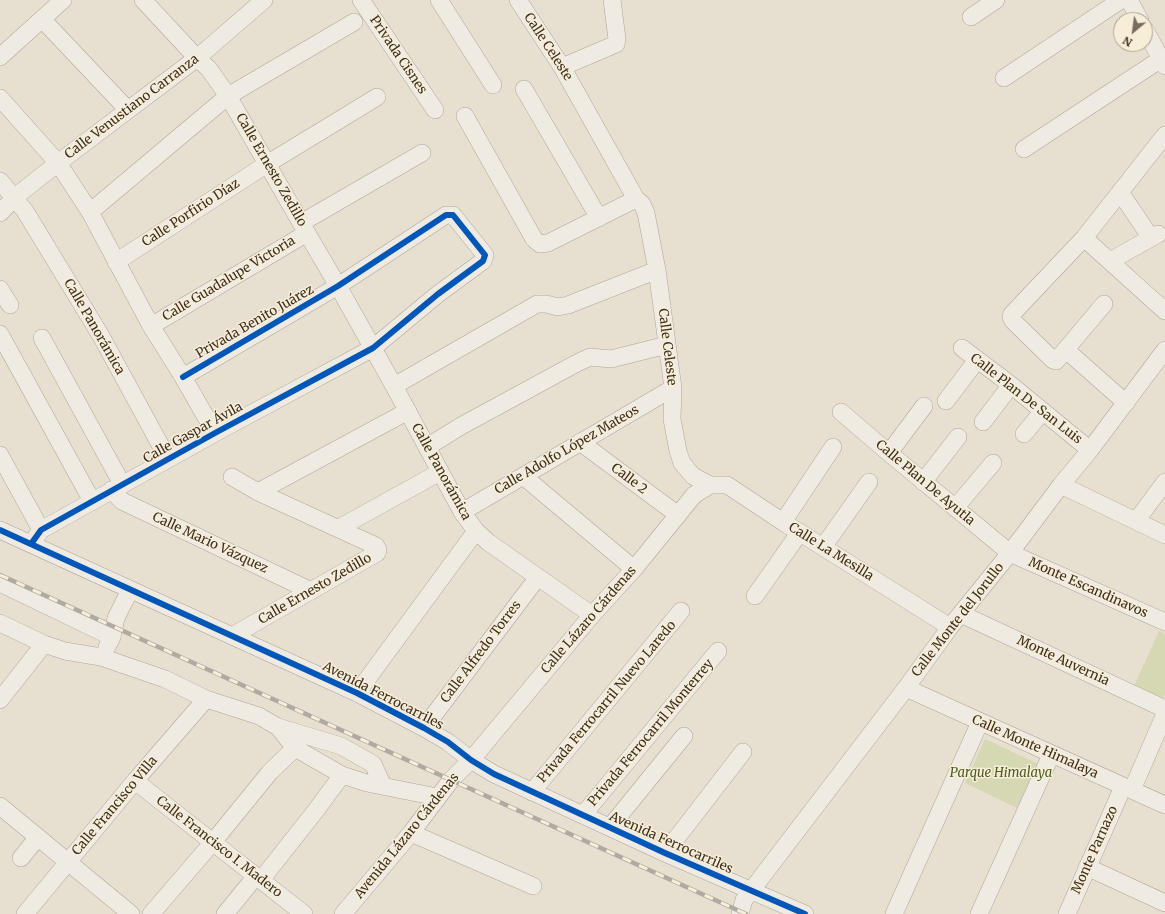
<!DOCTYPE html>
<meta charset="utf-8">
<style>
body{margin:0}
#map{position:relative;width:1165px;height:914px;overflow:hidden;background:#e7e0d1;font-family:Merriweather,serif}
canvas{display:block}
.north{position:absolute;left:1113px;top:12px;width:40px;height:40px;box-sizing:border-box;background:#f7eed8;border:1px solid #ada18e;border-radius:50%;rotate:209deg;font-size:11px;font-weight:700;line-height:16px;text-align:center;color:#3d2e20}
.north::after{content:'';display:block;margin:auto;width:14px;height:18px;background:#786c5e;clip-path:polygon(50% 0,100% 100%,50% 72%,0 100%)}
</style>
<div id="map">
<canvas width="1165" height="914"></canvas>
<div class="north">N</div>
</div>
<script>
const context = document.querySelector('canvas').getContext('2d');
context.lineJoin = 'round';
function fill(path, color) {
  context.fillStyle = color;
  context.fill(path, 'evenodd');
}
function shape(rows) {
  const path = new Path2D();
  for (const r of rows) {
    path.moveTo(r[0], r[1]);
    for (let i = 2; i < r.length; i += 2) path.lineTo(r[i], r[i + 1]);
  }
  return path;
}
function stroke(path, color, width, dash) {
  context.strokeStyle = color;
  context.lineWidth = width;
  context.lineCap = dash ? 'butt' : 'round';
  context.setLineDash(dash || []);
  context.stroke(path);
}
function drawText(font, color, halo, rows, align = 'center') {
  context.font = font + ' Merriweather,serif';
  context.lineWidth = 3;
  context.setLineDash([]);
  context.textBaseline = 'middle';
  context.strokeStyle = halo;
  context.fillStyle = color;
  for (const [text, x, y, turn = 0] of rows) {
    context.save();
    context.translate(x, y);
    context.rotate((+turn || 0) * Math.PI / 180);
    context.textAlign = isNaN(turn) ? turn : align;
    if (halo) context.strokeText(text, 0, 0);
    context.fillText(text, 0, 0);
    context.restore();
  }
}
fill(shape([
 [1159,631,1165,634,1165,693,1163,699,1134,686],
 [985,739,1038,764,1017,808,965,783]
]), '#d6d7b3');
const minor = shape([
 [143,0,197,58,209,69,228,96,301,223,338,286,394,386,462,512,476,531,488,542,592,615],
 [361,0,435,110],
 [439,0,493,85],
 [518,0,562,67,636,199,642,204,646,213,657,270,673,388,672,419,678,451,682,463,693,476,710,485,727,485,783,522,950,627],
 [1129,0,1140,20],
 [971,17,996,0],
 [42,19,128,110],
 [1145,30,1165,66],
 [0,57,63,0],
 [562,67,616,44,617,39,612,0],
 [1004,78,1121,0],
 [524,89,599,218],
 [0,98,58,163,90,212,151,326,183,377,215,433],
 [465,116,534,239,540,244,548,243,636,199],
 [1024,149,1161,59],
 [0,181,25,211,101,336,168,459],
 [1120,192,1151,238],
 [90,212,228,96,354,22],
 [0,213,15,197,58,163,197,58,264,0],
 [301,223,422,153],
 [1084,238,1165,311],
 [1110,261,1158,234],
 [116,262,267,164,377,97],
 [0,289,10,305],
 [1104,304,1056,361,1053,360,1013,321,1011,317,1012,314,1084,238,1165,135],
 [151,326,307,233],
 [0,334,92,501],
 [42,338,122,484],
 [962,348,1011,385,1090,450],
 [1066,350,1126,403],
 [394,386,537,304,546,304,558,307,568,305,657,270],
 [946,401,977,360],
 [841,412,889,453,1010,553,1165,622],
 [983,422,1011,385],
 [1024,434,1043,411],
 [580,442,678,515],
 [427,447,461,426,577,363,590,357,611,359,667,345],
 [889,453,924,406],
 [0,455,41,530],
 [523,476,634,569],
 [232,477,258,492,376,546,378,550,377,553,232,636],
 [923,482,958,437],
 [1061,485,1165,535],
 [111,490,122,501,311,591],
 [258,492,408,411],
 [955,508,993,463],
 [462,512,673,388],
 [1136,521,1165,482],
 [783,522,833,447],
 [339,528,440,472],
 [0,530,357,693,424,728,448,742,471,760,494,774,665,853,805,914],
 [31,544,41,530,215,433,373,348,438,294,483,261,485,255,453,215,446,215,338,286,183,377],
 [823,547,869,482],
 [0,583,112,637],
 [755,596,800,532],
 [961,614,1165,709],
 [0,623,44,644,65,651,101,657,165,679,206,699,259,716,278,727,295,748,342,775,367,783,437,797],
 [107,647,112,637,116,618,130,590],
 [906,688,1165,805],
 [357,693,476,531],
 [0,700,44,644],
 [278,727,341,746,373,764,383,786],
 [424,728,538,577],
 [135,781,304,914],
 [1132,790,1165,714],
 [532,792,681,611],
 [0,806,131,914],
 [583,815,718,651],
 [610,827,684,736],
 [411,833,533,886],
 [665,853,743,752],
 [21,858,38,837],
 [1087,867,1165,903],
 [261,880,317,809,342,775],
 [25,914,135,781,206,699],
 [151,914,213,842,270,772,295,748],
 [225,914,256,876],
 [343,914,411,833,451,780,471,760,592,615,634,569,694,495,710,485],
 [740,914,744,900,906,688,950,627,1010,553,1061,485,1090,450,1165,350],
 [894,914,980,722],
 [979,914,1051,755],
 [1067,914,1123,787]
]);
stroke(minor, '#ada599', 18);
stroke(minor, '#efebe3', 17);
const rail = shape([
 [0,575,746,914]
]);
stroke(rail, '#afaaa2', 4.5);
stroke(rail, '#f7eed8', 3, [9]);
stroke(shape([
 [0,530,357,693,424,728,448,742,471,760,494,774,665,853,805,914],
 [31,544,41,530,215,433,373,348,438,294,483,261,485,255,453,215,446,215,338,286,183,377]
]), '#0057b8', 6);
drawText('13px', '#3d2e20', '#f7eed8', [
 ["Calle Celeste",548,47,57],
 ["Privada Cisnes",398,55,56],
 ["Calle Venustiano Carranza",132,107,-37],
 ["Calle Ernesto Zedillo",271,170,60],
 ["Calle Porfirio Díaz",191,213,-33],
 ["Calle Guadalupe Victoria",229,279,-31],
 ["Privada Benito Juárez",255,322,-30],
 ["Calle Panorámica",94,327,60],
 ["Calle Celeste",667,347,83],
 ["Calle Plan De San Luis",1026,399,38],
 ["Calle Gaspar Ávila",193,433,-29],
 ["Calle Adolfo López Mateos",567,450,-30],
 ["Calle Panorámica",441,472,61],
 ["Calle 2",629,479,37],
 ["Calle Plan De Ayutla",925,483,40],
 ["Calle Mario Vázquez",210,543,25],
 ["Calle La Mesilla",831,552,32],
 ["Monte Escandinavos",1088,588,24],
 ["Calle Ernesto Zedillo",315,589,-30],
 ["Calle Lázaro Cárdenas",589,620,-49],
 ["Calle Monte del Jorullo",958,620,-52],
 ["Calle Alfredo Torres",481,652,-53],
 ["Monte Auvernia",1063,661,25],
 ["Avenida Ferrocarriles",383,696,27],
 ["Privada Ferrocarril Nuevo Laredo",607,702,-50],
 ["Privada Ferrocarril Monterrey",651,733,-50],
 ["Calle Monte Himalaya",1035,747,24],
 ["Calle Francisco Villa",115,806,-50],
 ["Avenida Lázaro Cárdenas",407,836,-51],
 ["Avenida Ferrocarriles",671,843,24],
 ["Calle Francisco I. Madero",219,847,38],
 ["Monte Parnazo",1095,850,-66]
]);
drawText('italic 13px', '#4d5a26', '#f7eed8', [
 ["Parque Himalaya",1001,773]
]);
</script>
